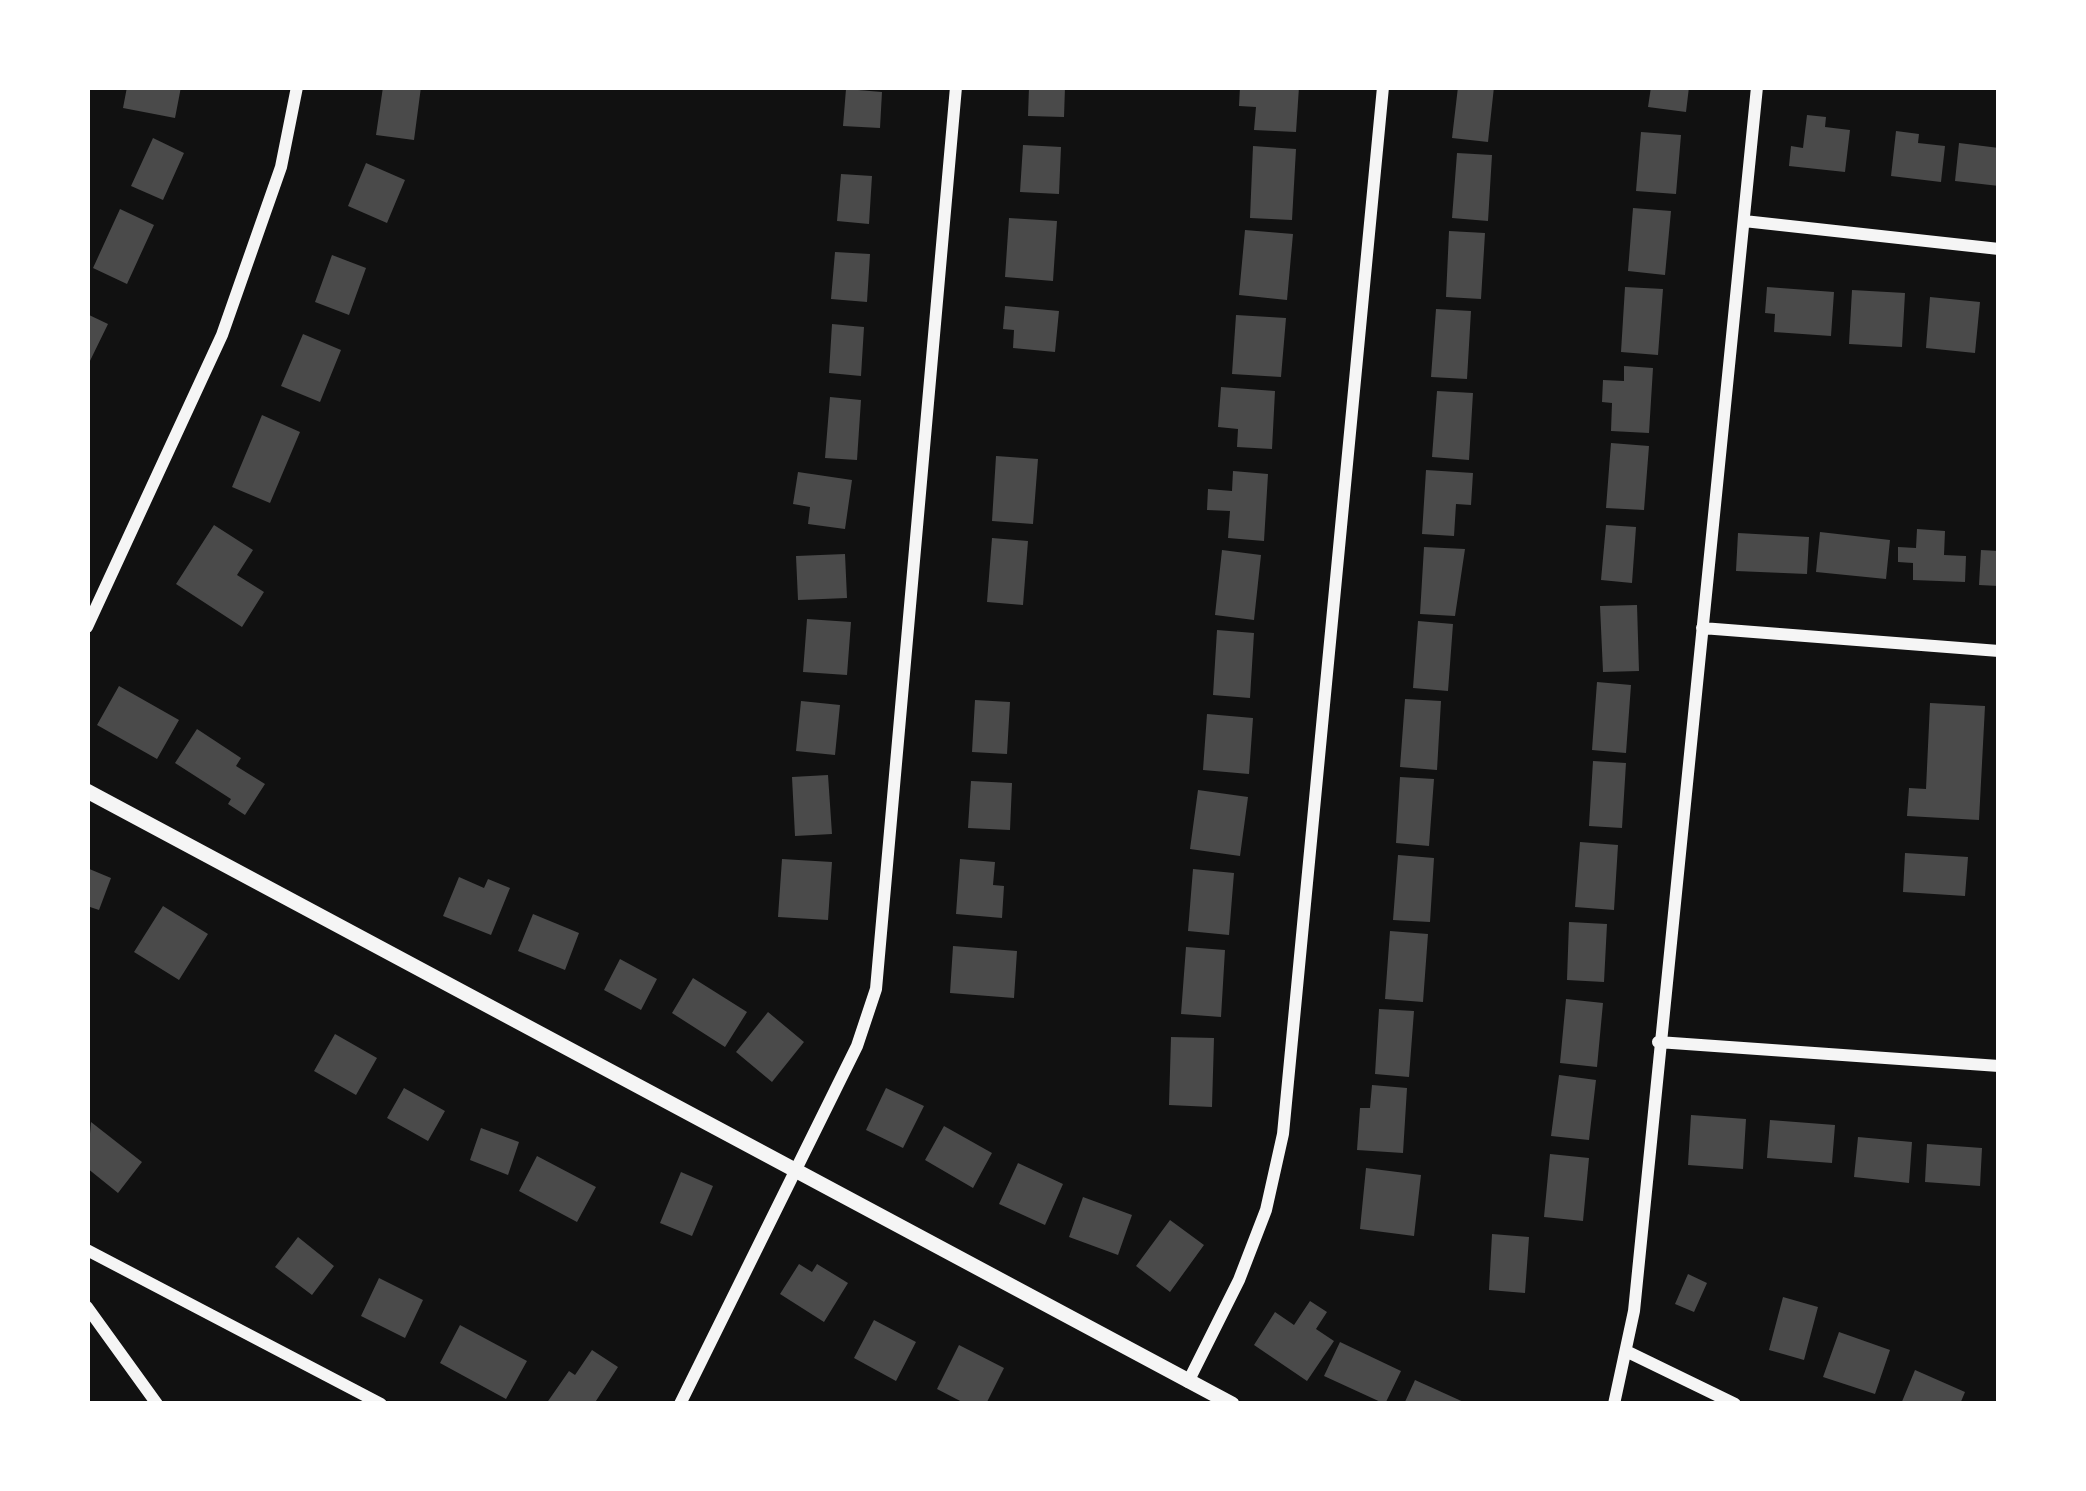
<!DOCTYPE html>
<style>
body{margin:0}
#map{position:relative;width:2086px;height:1491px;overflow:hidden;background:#111;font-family:"DejaVu Sans",sans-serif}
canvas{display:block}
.frame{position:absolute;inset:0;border:90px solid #fff;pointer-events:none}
</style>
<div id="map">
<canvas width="2086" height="1491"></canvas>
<div class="frame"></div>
</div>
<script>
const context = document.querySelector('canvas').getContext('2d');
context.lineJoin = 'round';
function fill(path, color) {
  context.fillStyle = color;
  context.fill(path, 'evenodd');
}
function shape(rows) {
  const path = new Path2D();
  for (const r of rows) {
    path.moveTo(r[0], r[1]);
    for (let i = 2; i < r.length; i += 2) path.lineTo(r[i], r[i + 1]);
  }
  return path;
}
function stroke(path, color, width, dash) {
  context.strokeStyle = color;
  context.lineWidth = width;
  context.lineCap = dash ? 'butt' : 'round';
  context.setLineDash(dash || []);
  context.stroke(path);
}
fill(shape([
 [127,87,181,87,175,118,123,108],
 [383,87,421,87,414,140,376,135],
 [1029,87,1065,87,1064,117,1028,116],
 [1240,87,1299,87,1296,132,1254,130,1256,107,1239,106],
 [1458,87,1494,87,1488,142,1452,138],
 [1651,87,1689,87,1686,112,1648,107],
 [846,89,882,92,880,128,843,126],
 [1807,115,1826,117,1825,127,1850,130,1845,172,1789,166,1791,146,1803,148],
 [1896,131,1919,134,1918,143,1945,146,1941,182,1891,176],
 [1641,132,1681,135,1676,194,1636,191],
 [153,138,184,153,163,200,131,186],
 [1959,143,1999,148,1999,186,1955,181],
 [1023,145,1061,147,1059,194,1020,192],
 [1253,146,1296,149,1292,220,1250,218],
 [1457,153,1492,155,1488,221,1452,218],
 [366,163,405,180,387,223,348,206],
 [841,174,872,176,869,224,837,221],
 [1633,208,1671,211,1665,275,1628,271],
 [120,209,154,225,127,284,93,268],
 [1009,218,1057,221,1053,281,1005,277],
 [1245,230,1293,234,1287,300,1239,295],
 [1449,231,1485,233,1481,299,1446,297],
 [835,252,870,254,867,302,831,299],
 [332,255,366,268,349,315,315,302],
 [1625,287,1663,289,1658,355,1621,352],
 [1767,287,1834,292,1831,336,1774,332,1775,314,1765,313],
 [1852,290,1905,293,1902,347,1849,344],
 [1930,297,1980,302,1975,353,1926,348],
 [1005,306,1059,311,1055,352,1013,348,1014,330,1003,329],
 [1436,309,1471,311,1467,379,1431,377],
 [87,314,108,324,87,367],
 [1236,315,1286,318,1281,377,1232,374],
 [832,324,864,327,861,376,829,373],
 [303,334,341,350,320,402,281,386],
 [1624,366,1653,368,1649,433,1611,431,1612,403,1602,402,1603,380,1624,381],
 [1221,387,1275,391,1272,449,1237,447,1238,429,1218,427],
 [1437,391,1473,393,1469,460,1432,457],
 [830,397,861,400,857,460,825,458],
 [262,415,300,432,270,503,232,487],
 [1611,443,1649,446,1644,510,1606,508],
 [996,456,1038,459,1033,524,992,521],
 [1426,470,1473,473,1471,505,1456,504,1454,536,1422,534],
 [1233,471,1268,474,1264,541,1228,538,1230,511,1207,510,1208,489,1232,491],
 [798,472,852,480,845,529,808,524,810,507,793,504],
 [214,525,253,550,237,575,264,592,242,627,176,584],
 [1606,525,1636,527,1632,583,1601,580],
 [1917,529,1945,531,1944,555,1966,556,1965,582,1913,580,1913,563,1898,562,1898,547,1916,548],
 [1820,532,1890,540,1886,579,1816,572],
 [1738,533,1809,537,1807,574,1736,571],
 [992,538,1028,541,1023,605,987,602],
 [1424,547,1465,549,1455,616,1420,614],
 [1222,550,1261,555,1254,620,1215,615],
 [1981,550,1999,551,1999,586,1979,585],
 [845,554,847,598,798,600,796,556],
 [1637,605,1639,671,1603,672,1600,606],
 [807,619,851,622,847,675,803,672],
 [1418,621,1453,624,1448,691,1413,688],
 [1217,630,1254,633,1250,698,1213,695],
 [1597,682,1631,685,1626,753,1592,750],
 [119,686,179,720,157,759,97,725],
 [1405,699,1441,701,1437,770,1400,767],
 [975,700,1010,702,1007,754,972,752],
 [801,701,840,705,835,755,796,751],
 [1930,703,1985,706,1979,820,1907,816,1909,788,1926,789],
 [1207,714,1253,718,1249,774,1203,770],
 [197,729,241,758,236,766,265,784,245,815,228,804,231,799,175,763],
 [1593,761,1626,763,1622,828,1589,826],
 [828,775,832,834,795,836,792,777],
 [1400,777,1434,779,1429,846,1396,843],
 [971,781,1012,783,1010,830,968,828],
 [1198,790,1248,797,1240,856,1190,849],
 [1580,842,1618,845,1614,910,1575,907],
 [1905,853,1968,857,1965,896,1903,892],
 [1398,855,1434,858,1430,922,1393,920],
 [782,859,832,862,828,920,778,917],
 [960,859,995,862,993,885,1004,886,1002,918,956,914],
 [87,868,111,878,99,910,87,906],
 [1193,869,1234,873,1229,935,1188,931],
 [459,877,484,888,488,879,510,888,491,935,443,916],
 [163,906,208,934,179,980,134,952],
 [533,914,579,933,565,970,518,951],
 [1569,922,1607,924,1604,982,1567,980],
 [1390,931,1428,934,1423,1002,1385,999],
 [953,946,1017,951,1014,998,950,993],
 [1186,947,1225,950,1221,1017,1181,1014],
 [620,959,657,979,641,1010,604,990],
 [693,978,747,1012,725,1047,672,1013],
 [1566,999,1603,1003,1597,1067,1560,1063],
 [1379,1009,1414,1011,1409,1077,1375,1074],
 [768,1012,804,1042,772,1082,736,1052],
 [335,1034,377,1058,356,1095,314,1071],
 [1171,1037,1214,1038,1212,1107,1169,1105],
 [1559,1075,1596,1080,1589,1140,1551,1136],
 [1372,1085,1407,1088,1403,1153,1357,1150,1360,1108,1370,1108],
 [404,1088,445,1111,428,1141,387,1118],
 [886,1088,924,1106,903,1148,866,1130],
 [1691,1115,1746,1119,1743,1169,1688,1165],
 [1770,1120,1835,1125,1832,1163,1767,1158],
 [91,1122,142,1162,118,1193,87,1168],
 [944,1126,992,1153,973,1188,925,1160],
 [481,1128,519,1142,508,1175,470,1160],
 [1858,1137,1912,1142,1909,1183,1854,1177],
 [1927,1144,1982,1148,1980,1186,1925,1182],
 [1550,1154,1589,1158,1583,1221,1544,1217],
 [537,1156,596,1187,577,1222,519,1191],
 [1018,1163,1063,1184,1045,1225,999,1204],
 [1366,1168,1421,1175,1414,1236,1360,1229],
 [681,1172,713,1186,692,1236,660,1223],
 [1083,1197,1132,1215,1118,1255,1069,1237],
 [1170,1220,1204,1245,1170,1292,1136,1266],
 [1492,1234,1529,1237,1525,1293,1489,1290],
 [298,1237,334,1266,312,1295,275,1267],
 [799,1264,812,1272,817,1264,848,1283,824,1322,780,1294],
 [1688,1274,1707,1283,1694,1312,1675,1304],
 [379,1278,423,1300,405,1338,361,1316],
 [1783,1297,1818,1307,1804,1360,1769,1350],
 [1310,1301,1327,1312,1316,1329,1334,1341,1307,1381,1254,1345,1275,1312,1294,1325],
 [874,1320,916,1342,896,1381,854,1358],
 [460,1325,527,1361,506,1399,440,1363],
 [1839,1332,1890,1350,1875,1394,1823,1377],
 [1340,1342,1401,1371,1385,1404,1324,1376],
 [959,1345,1004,1368,986,1404,966,1404,937,1389],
 [592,1350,618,1367,594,1404,546,1404,569,1371,575,1375],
 [1915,1370,1965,1392,1960,1404,1901,1404],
 [1415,1380,1468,1404,1404,1404]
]), '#4a4a4a');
stroke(shape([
 [1744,221,1999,249],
 [87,627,222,335,281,167,297,87],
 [1702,628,1999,651],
 [1658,1042,1999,1066],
 [87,1250,381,1404],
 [87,1307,157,1404],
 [1628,1352,1735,1404],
 [1188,1382,1239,1280,1266,1210,1283,1134,1383,87],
 [680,1404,857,1046,876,989,956,87],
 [1614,1404,1634,1311,1757,87]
]), '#f5f5f5', 12);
stroke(shape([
 [87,791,1232,1404]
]), '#f5f5f5', 15);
</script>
